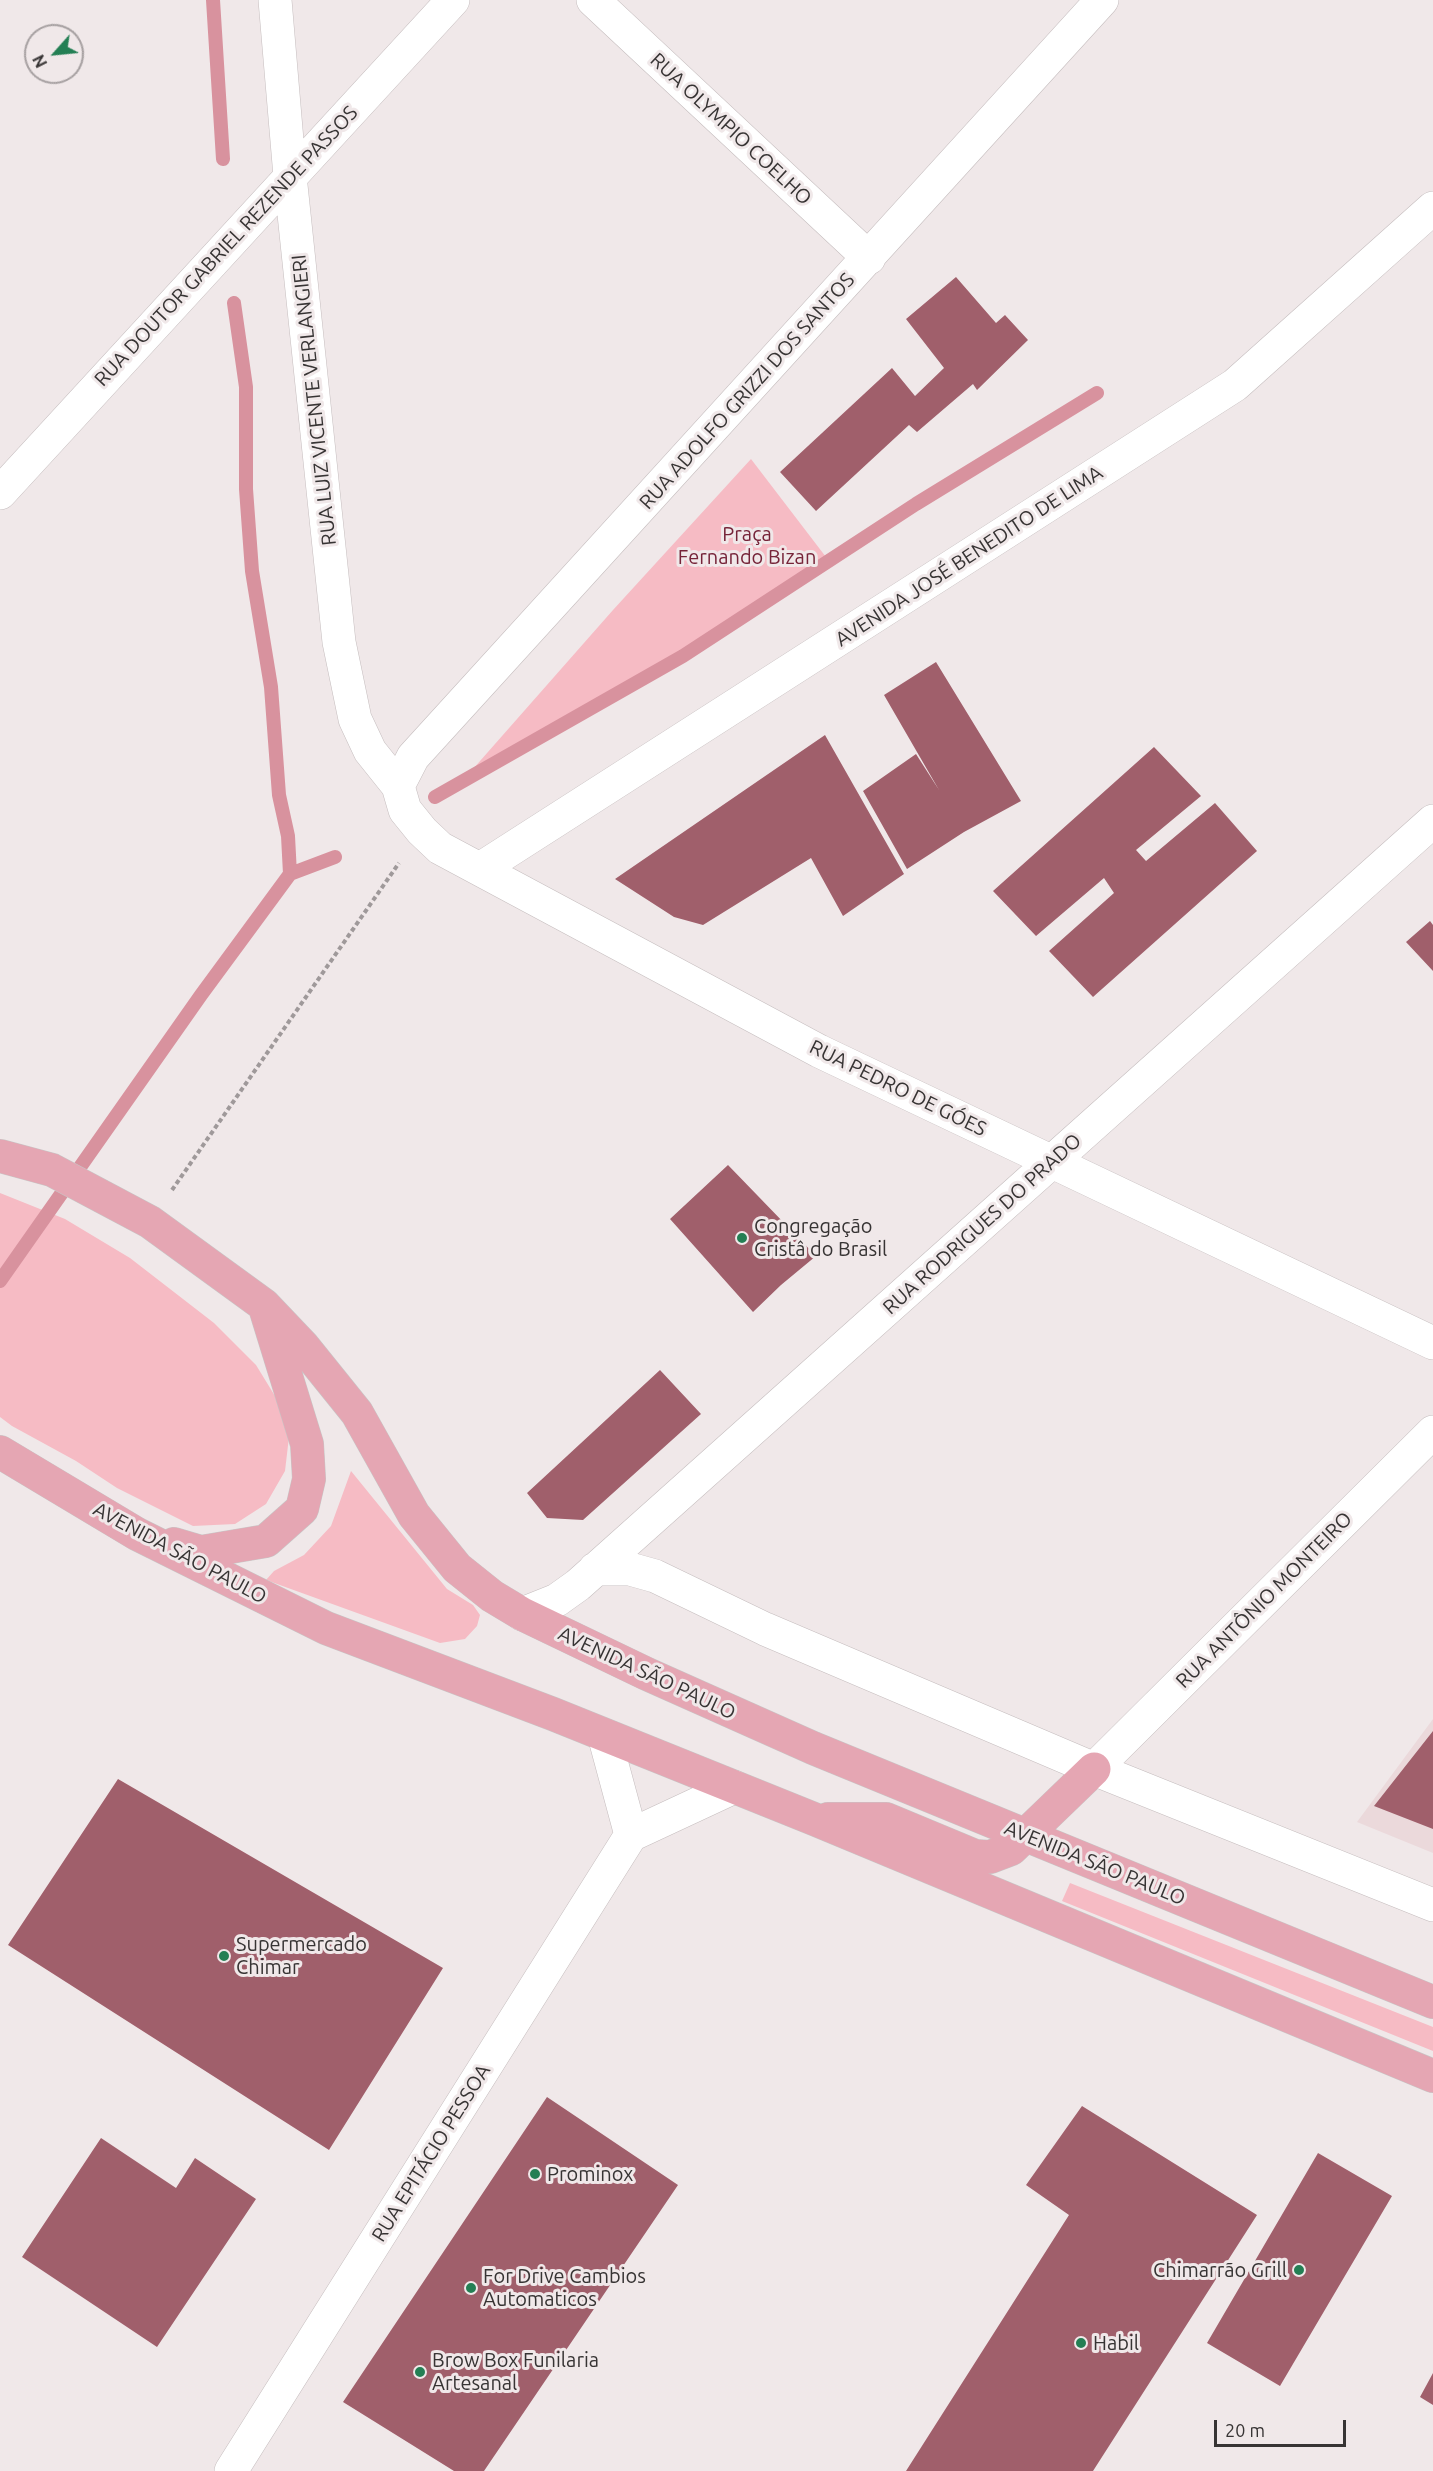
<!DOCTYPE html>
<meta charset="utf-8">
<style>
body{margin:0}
#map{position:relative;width:1433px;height:2471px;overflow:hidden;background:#f0e8e9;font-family:Ubuntu,sans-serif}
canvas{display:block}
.north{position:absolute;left:24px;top:24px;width:60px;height:60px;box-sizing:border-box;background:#f0e8e9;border:2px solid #a6a0a1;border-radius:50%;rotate:243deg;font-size:16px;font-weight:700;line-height:24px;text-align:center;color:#373434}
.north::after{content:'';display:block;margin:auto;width:21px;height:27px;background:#247f54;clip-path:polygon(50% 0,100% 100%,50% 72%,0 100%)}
.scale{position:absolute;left:1214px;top:2420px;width:132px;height:27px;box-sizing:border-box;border:3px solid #373434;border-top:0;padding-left:8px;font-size:18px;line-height:21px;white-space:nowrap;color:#373434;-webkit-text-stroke:4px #f0e8e9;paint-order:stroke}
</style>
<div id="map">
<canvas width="1433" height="2471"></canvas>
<div class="north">N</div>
<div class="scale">20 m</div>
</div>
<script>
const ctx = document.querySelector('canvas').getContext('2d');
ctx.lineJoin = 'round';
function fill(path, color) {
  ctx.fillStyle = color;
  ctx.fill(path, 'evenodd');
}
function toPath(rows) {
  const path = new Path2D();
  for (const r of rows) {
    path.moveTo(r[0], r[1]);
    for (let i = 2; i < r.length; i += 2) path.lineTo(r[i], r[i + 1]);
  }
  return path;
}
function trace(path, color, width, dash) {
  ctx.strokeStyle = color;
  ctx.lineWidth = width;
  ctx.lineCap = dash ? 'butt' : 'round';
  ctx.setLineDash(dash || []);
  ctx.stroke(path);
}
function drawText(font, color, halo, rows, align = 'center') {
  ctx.font = font + ' Ubuntu,sans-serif';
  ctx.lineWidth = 6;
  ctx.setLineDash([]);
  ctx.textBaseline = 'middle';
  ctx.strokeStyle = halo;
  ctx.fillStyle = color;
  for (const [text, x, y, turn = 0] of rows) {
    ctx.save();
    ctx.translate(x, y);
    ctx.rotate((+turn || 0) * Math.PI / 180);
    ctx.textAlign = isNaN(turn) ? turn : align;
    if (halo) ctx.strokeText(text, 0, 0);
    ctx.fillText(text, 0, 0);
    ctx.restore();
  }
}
fill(toPath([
 [1433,1719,1433,1853,1357,1822]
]), '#ebd9db');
fill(toPath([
 [751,459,829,561,458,786,613,610],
 [0,1193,65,1219,130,1258,214,1323,256,1365,275,1396,289,1437,285,1471,266,1504,235,1524,193,1526,117,1488,76,1461,12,1426,0,1417],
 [351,1471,447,1589,473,1605,480,1615,477,1626,465,1639,440,1643,266,1580,274,1571,304,1555,331,1526],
 [1070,1883,1433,2027,1433,2051,1062,1901]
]), '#f6bbc4');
trace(toPath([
 [213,0,223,159],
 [435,797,683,656,916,504,1097,393],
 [290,874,335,857],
 [0,1281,201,995,290,874,288,836,279,795,271,687,252,571,246,489,246,387,234,303]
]), '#d8929e', 14);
fill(toPath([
 [956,277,996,323,1005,315,1028,340,977,390,973,384,917,432,909,425,816,511,780,472,892,368,915,396,944,368,906,319],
 [936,662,1021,801,964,832,907,869,863,791,916,754,939,790,884,695],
 [825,735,904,874,843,916,811,858,703,925,674,917,615,879],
 [1154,747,1201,796,1136,850,1146,861,1215,803,1257,851,1093,997,1049,951,1114,893,1104,878,1036,936,993,891],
 [1430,921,1433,925,1433,971,1406,942],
 [728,1165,816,1256,781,1285,753,1312,670,1219],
 [660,1370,701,1414,583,1520,547,1518,527,1493],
 [1433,1731,1433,1829,1374,1806],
 [118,1779,443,1968,329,2150,8,1945],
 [547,2097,678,2185,484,2471,454,2471,343,2402],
 [1082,2106,1257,2215,1093,2471,906,2471,1069,2215,1026,2185],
 [101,2138,176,2188,195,2158,256,2199,157,2347,22,2257],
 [1318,2153,1392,2196,1280,2386,1207,2343],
 [1433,2373,1433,2405,1420,2397]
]), '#a05f6b');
const minor = toPath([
 [275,0,290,176,339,642,355,719,370,751,398,786,405,810,422,831,440,848,819,1051,1433,1343],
 [593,0,869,258],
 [0,493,453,0],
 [398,786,413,757,1102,0],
 [480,869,1235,385,1433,208],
 [595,1569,630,1569,655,1576,765,1629,1094,1769,1433,1905],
 [522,1614,557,1600,578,1585,1433,821],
 [604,1735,631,1835,734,1787],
 [1094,1769,1433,1432],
 [231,2471,631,1835]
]);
const primary = toPath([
 [0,1156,52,1170,150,1222,264,1305,303,1346,357,1413,414,1515,457,1568,492,1596,522,1614,647,1674,813,1748,1433,2002],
 [0,1452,137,1534,326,1628,553,1714,814,1819,1433,2076],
 [174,1544,201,1552,266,1541,302,1509,309,1479,307,1444,266,1311],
 [828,1819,886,1819,975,1856,990,1857,1011,1849,1094,1769]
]);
trace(minor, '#c5bdbe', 34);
trace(primary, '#c7c6c6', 34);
trace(toPath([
 [172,1190,399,863]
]), '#9f999a', 4, [4.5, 3]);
trace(minor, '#fff', 33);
trace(primary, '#e5a6b3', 33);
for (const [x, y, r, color] of [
 [742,1238,6,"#247f54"],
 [224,1956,6,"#247f54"],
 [535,2174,6,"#247f54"],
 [1299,2270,6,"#247f54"],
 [471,2288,6,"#247f54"],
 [1081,2343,6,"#247f54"],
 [420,2372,6,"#247f54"]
]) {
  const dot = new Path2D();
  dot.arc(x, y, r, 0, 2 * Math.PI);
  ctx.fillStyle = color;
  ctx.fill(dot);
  trace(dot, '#f0e8e9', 2);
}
drawText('20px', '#373434', '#f0e8e9', [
 ["RUA OLYMPIO COELHO",731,129,43],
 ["RUA DOUTOR GABRIEL REZENDE PASSOS",226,246,-47],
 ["RUA ADOLFO GRIZZI DOS SANTOS",747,391,-48],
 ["RUA LUIZ VICENTE VERLANGIERI",314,400,-96],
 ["AVENIDA JOSÉ BENEDITO DE LIMA",969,556,-33],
 ["RUA PEDRO DE GÓES",898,1088,26],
 ["RUA RODRIGUES DO PRADO",982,1224,-42],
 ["AVENIDA SÃO PAULO",180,1553,28],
 ["RUA ANTÔNIO MONTEIRO",1264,1600,-45],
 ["AVENIDA SÃO PAULO",647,1673,25],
 ["AVENIDA SÃO PAULO",1095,1863,22],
 ["RUA EPITÁCIO PESSOA",431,2153,-58]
]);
drawText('20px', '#762439', '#f0e8e9', [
 ["Praça",747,534],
 ["Fernando Bizan",747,557]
]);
drawText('20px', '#373434', '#f0e8e9', [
 ["Congregação",754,1226],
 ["Cristâ do Brasil",754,1249],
 ["Supermercado",236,1944],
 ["Chimar",236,1967],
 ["Prominox",547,2174],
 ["Chimarrão Grill",1287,2270,"right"],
 ["For Drive Cambios",483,2276],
 ["Automaticos",483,2299],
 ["Habil",1093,2343],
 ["Brow Box Funilaria",432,2360],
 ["Artesanal",432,2383]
], 'left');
</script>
